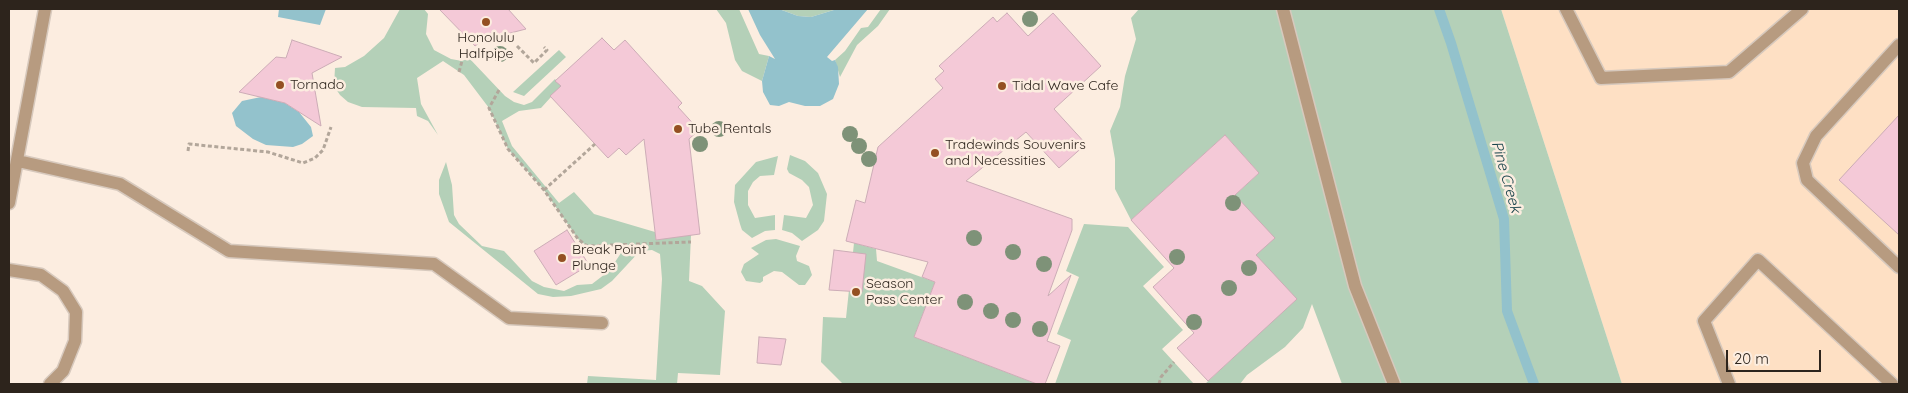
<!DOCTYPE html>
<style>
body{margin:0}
#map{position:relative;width:1908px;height:393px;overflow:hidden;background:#fcede0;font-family:Quicksand,sans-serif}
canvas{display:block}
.frame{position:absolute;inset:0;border:10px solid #2d241c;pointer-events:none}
.scale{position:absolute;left:1726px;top:350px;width:95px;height:22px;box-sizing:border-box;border:2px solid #2d241c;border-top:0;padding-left:6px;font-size:15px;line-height:18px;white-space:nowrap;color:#2d241c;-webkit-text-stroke:4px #fcede0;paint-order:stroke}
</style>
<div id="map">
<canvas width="1908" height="393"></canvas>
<div class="frame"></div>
<div class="scale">20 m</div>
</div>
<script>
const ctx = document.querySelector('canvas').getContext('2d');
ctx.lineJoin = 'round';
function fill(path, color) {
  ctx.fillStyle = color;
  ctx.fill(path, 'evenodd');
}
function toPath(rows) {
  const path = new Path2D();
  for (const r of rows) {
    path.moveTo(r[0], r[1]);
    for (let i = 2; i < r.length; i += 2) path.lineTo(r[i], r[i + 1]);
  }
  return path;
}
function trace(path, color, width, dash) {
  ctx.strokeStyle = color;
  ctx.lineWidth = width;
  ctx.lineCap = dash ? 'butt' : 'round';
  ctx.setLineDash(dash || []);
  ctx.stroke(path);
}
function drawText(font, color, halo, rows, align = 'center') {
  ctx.font = font + ' Quicksand,sans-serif';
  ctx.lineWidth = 5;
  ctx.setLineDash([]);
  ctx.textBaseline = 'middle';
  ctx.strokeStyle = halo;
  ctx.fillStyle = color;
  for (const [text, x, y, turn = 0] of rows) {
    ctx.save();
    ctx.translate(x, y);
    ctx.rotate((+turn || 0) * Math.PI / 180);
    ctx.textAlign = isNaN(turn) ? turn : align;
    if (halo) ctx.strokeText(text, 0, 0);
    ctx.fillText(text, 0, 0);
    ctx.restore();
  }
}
fill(toPath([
 [1501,9,1899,9,1899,384,1622,384]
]), '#fee0c4');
fill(toPath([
 [400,9,424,9,428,14,426,34,434,50,451,59,462,61,469,58,505,96,514,102,524,105,532,102,555,79,561,86,541,108,519,111,502,121,512,146,559,203,574,192,594,214,655,232,656,239,691,235,689,281,702,286,725,311,720,375,678,373,677,384,587,384,588,376,656,380,662,279,660,254,652,250,640,251,612,281,601,289,571,296,553,297,538,294,449,222,439,194,439,180,446,162,452,185,454,215,459,224,482,246,504,251,532,281,544,287,564,291,577,285,592,284,609,271,627,244,587,246,578,239,544,190,508,149,489,108,464,75,443,61,417,78,421,104,438,135,428,121,417,116,416,108,362,107,348,102,340,95,334,86,335,68,345,67,364,56,384,38],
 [716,9,739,9,759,54,769,56,762,81,742,71,735,60,726,23],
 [779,9,837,9,811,17,798,16],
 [881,9,890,9,878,26,857,45,840,77,835,60,845,51,861,28,868,27],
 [1139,9,1501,9,1622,384,1342,384,1312,304,1303,328,1285,347,1247,375,1240,384,1205,384,1296,299,1255,255,1244,205,1235,195,1259,173,1225,135,1131,220,1115,189,1115,159,1110,131,1120,107,1125,76,1136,39,1131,18],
 [559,50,566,57,524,96,513,92],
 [790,155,805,161,818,173,827,194,824,221,818,230,802,241,792,233,782,230,784,215,806,218,813,205,809,187,802,180,789,173,787,169],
 [778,156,774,175,760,176,753,182,748,191,748,205,755,218,775,215,775,230,765,231,752,238,742,230,740,224,734,202,735,185,756,162],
 [1084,224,1128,227,1164,267,1143,286,1183,330,1162,349,1194,384,1055,384,1071,340,1057,334,1079,277,1066,271],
 [776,239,800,246,796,256,797,261,809,266,812,275,805,285,799,285,782,272,774,271,763,277,763,281,760,283,746,281,741,272,744,264,759,254,751,248,766,240],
 [854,243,876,249,877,261,935,282,914,337,1037,384,843,384,821,362,823,317,846,318]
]), '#b4d0b8');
fill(toPath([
 [279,9,326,9,320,25,278,17],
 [748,9,779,9,798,16,811,17,837,9,868,9,827,57,832,61,835,60,838,67,839,84,833,99,820,106,805,106,789,102,779,106,770,105,763,92,762,81,769,56,775,59,760,35],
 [261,97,285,103,299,112,311,127,313,136,302,144,293,147,266,145,253,139,236,126,232,113,242,101]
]), '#93c2cc');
trace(toPath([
 [1439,9,1451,43,1504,219,1507,311,1534,384]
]), '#93c2cc', 10);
const building = toPath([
 [439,9,508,9,526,29,483,40,475,46,439,9],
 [1007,13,1028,36,1053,13,1101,66,1054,109,1086,144,1059,168,1026,132,966,181,1072,219,1072,230,1048,296,1071,275,1047,341,1060,346,1045,384,1037,384,914,337,935,282,922,277,928,262,846,241,856,200,865,203,878,147,943,88,935,79,944,71,939,66,993,17,997,22,1007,13],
 [602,38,614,50,625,40,682,103,678,107,699,130,689,139,700,234,656,240,644,139,626,155,619,148,608,158,550,96,561,86,555,81,602,38],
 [292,40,342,57,312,73,321,126,285,103,239,92,276,57,286,58,292,40],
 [1899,115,1899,235,1839,180,1899,115],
 [1225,135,1259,173,1235,195,1275,238,1256,255,1297,299,1208,381,1177,348,1194,333,1153,287,1174,268,1131,220,1225,135],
 [567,230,589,265,556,285,534,251,567,230],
 [834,250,866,254,862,292,829,290,834,250],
 [759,337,786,339,781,365,757,363,759,337]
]);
fill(building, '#f4c9d7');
trace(building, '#ccacb6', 1);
const lane = toPath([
 [1283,9,1355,286,1394,384],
 [1566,9,1601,78,1729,72,1802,9],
 [1899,45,1816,136,1803,163,1807,180,1899,267],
 [18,161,120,184,229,251,434,264,509,318,602,323],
 [9,203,45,9],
 [9,270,41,275,63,291,76,312,75,341,63,371,50,384],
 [1729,384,1704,321,1758,260,1892,384]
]);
trace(lane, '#d7c9bd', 15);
trace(toPath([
 [517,46,534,63,547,50,544,47],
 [459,72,462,61],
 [499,90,489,108,508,149,544,190,578,239,587,246,691,242],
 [188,151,189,144,268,152,303,163,315,158,323,150,331,127],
 [544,190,595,144],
 [1159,384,1161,377,1174,362]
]), '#b2a69a', 3, [4, 2.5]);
trace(lane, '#b79b80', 12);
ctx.fillStyle = '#7e9278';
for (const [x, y] of [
 [1030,19],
 [500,54],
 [719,129],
 [850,134],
 [700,144],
 [859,146],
 [869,159],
 [1233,203],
 [974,238],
 [1013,252],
 [1177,257],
 [1044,264],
 [1249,268],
 [1229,288],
 [965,302],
 [991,311],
 [1013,320],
 [1194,322],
 [1040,329]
]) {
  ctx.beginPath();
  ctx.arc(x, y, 8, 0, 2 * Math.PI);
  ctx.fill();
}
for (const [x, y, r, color] of [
 [486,22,5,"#945022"],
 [280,85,5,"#945022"],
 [1002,86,5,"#945022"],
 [678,129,5,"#945022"],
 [935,153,5,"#945022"],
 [562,258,5,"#945022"],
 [856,292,5,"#945022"]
]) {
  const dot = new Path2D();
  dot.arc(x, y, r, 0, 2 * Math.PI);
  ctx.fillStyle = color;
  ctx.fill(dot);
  trace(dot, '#fcede0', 2);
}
drawText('14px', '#2d241c', '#fcede0', [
 ["Honolulu",486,38,"center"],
 ["Halfpipe",486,54,"center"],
 ["Tornado",290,85],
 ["Tidal Wave Cafe",1012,86],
 ["Tube Rentals",688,129],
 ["Tradewinds Souvenirs",945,145],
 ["and Necessities",945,161],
 ["Break Point",572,250],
 ["Plunge",572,266],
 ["Season",866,284],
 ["Pass Center",866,300]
], 'left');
drawText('italic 15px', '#19444c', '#fcede0', [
 ["Pine Creek",1506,177,74]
]);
</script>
